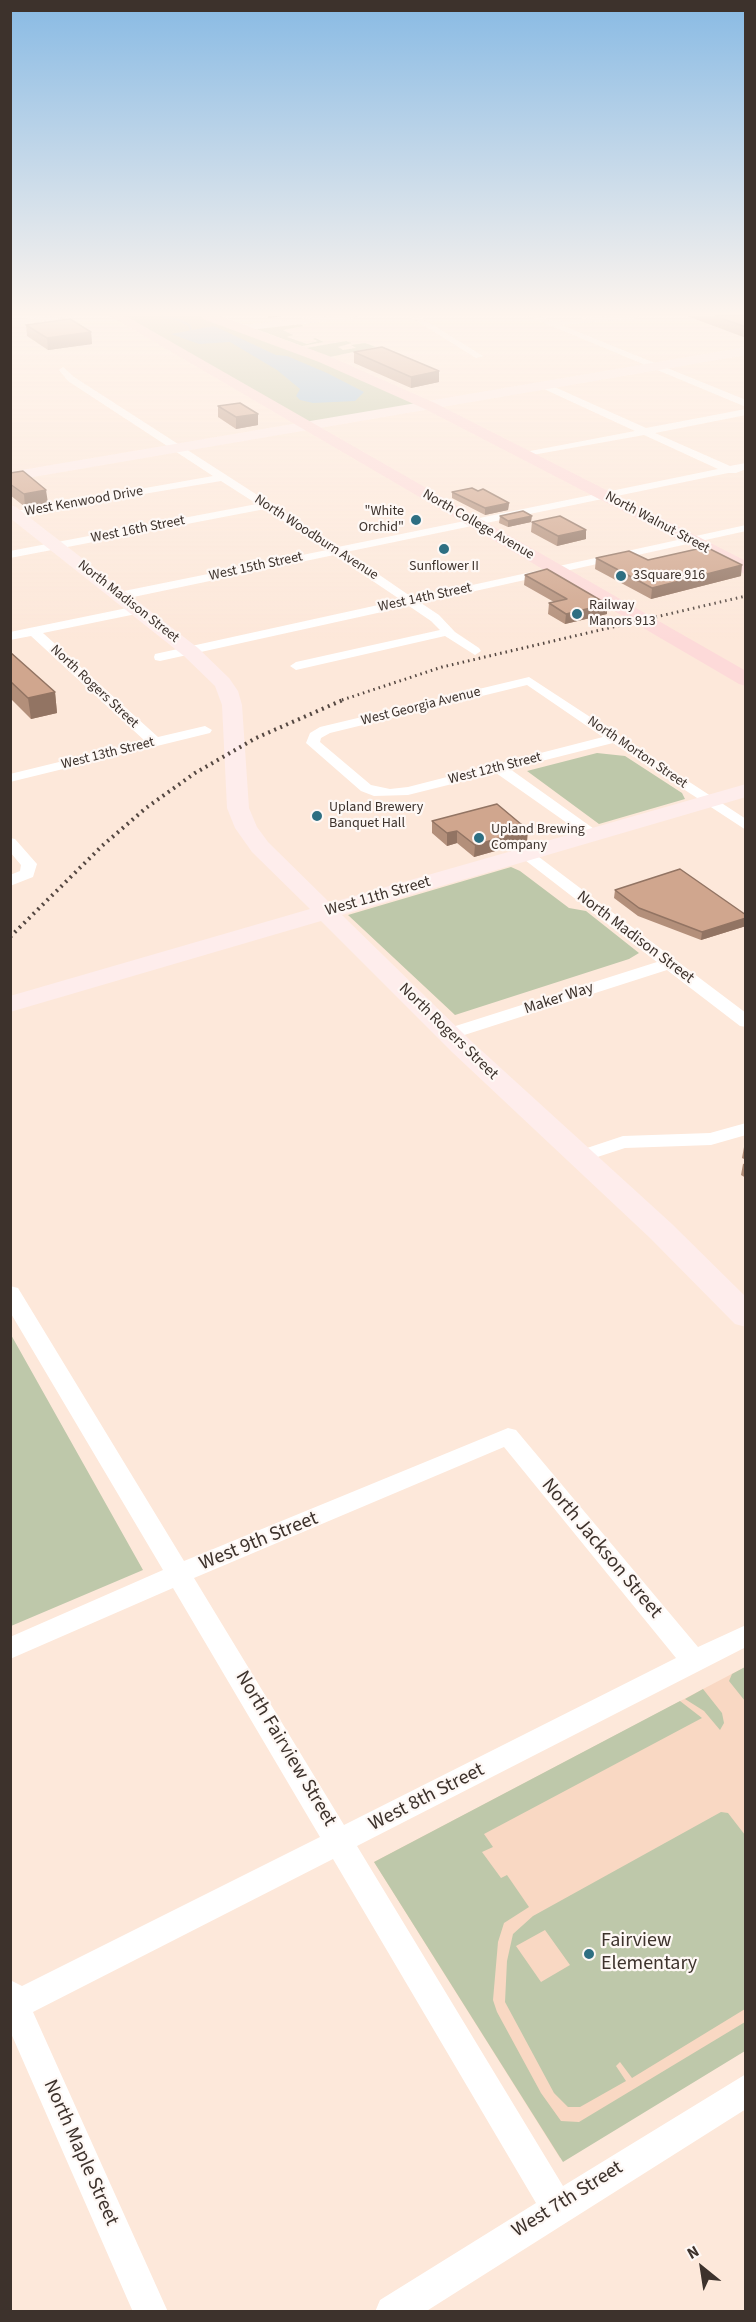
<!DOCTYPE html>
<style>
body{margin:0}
#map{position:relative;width:756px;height:2322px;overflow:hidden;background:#fde8da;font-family:"Source Sans 3",sans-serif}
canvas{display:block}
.frame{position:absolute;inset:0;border:12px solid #3d322c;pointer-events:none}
.north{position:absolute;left:672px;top:2238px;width:60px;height:60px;-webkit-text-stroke:4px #fef8f5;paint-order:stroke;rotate:330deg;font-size:16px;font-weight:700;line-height:24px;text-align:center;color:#3d322c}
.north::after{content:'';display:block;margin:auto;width:21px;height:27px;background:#3d322c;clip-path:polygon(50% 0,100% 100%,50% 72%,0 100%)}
</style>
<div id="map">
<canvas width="756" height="2322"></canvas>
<div class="frame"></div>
<div class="north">N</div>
</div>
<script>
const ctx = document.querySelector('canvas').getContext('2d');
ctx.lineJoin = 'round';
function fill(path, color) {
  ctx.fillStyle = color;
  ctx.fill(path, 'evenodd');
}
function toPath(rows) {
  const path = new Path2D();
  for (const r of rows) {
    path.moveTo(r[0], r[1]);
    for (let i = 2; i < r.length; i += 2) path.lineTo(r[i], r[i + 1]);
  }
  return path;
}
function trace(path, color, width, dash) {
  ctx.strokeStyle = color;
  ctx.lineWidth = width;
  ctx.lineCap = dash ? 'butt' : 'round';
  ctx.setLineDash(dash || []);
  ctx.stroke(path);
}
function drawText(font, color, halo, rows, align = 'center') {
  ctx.font = font + ' "Source Sans 3",sans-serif';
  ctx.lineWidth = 4.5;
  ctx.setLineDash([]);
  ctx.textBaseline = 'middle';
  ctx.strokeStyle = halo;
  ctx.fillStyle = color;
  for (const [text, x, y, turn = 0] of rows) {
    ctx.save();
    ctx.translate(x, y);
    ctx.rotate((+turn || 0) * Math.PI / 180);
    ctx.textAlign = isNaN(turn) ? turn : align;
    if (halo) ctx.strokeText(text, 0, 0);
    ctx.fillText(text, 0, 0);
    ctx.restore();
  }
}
fill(toPath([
 [745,1667,745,2047,560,2158,374,1862]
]), '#f9d8c3');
fill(toPath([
 [124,316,202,316,289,348,419,404,308,422],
 [298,324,304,326,283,330,293,335,287,337,307,344,318,341,313,339,315,338,324,342,302,346,256,329],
 [346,341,352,343,338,347,343,350,356,348,351,345,365,343,376,347,330,357,306,348],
 [597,753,625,756,682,793,685,799,599,824,527,771],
 [511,867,520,871,569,908,586,911,639,953,629,959,455,1015,348,915],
 [10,1333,143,1570,11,1626,10,1626],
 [745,1667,745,1701,729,1681,732,1674],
 [703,1689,722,1713,724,1723,720,1730,704,1711,685,1699],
 [680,1701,702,1718,484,1834,493,1847,482,1852,501,1878,507,1875,529,1907,504,1923,498,1942,493,2000,497,2012,541,2093,561,2121,579,2122,745,2022,745,2051,563,2162,374,1862],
 [721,1812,728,1813,745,1835,745,2009,632,2078,620,2062,616,2066,626,2081,580,2107,568,2107,554,2093,505,2002,507,1961,513,1934,533,1916],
 [545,1930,570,1965,541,1982,516,1946]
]), '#bec8aa');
fill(toPath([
 [214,326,276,355,287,356,327,373,364,392,355,401,313,403,300,400,296,396,300,389,277,370,230,342,199,344,171,334]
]), '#99c2de');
trace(toPath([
 [161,316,179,320,189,325,191,330]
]), '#99c2de', 2);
fill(toPath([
 [52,316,73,316,10,326,10,321,52,316],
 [332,316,357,316,353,318,241,331,237,328,241,325,332,316],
 [409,316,418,316,483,356,476,358,409,316],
 [528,316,539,316,553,322,609,316,639,316,635,318,561,325,746,400,746,407,528,316],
 [63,367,74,377,338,547,718,469,644,435,521,457,521,453,525,452,635,431,544,389,544,385,550,385,646,428,746,409,746,415,655,433,730,466,746,463,746,469,736,473,728,473,346,552,413,598,746,525,746,531,421,603,439,615,455,632,479,648,481,651,475,655,445,636,296,670,290,666,296,662,440,630,431,621,409,606,160,661,155,660,154,657,155,654,401,600,334,555,119,600,113,596,119,592,327,550,265,509,10,558,10,551,257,504,221,481,12,516,12,512,16,511,213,476,68,381,59,370,63,367],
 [137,606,143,610,141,613,43,633,158,737,205,726,212,730,210,733,10,782,10,774,145,741,31,636,10,640,10,632,137,606],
 [529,677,746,819,746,830,613,743,510,769,597,831,600,834,592,839,587,837,496,773,408,795,374,796,361,791,306,743,310,733,320,727,529,677],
 [527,685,603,737,408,787,390,789,371,785,320,742,321,738,330,733,527,685],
 [10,838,15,839,37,864,33,877,10,886,10,875,20,871,21,865,10,852,10,838],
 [526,849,531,851,746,1013,746,1027,740,1026,667,970,455,1038,443,1038,440,1034,443,1030,657,962,521,857,518,854,521,851,526,849],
 [746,1123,746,1135,711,1145,625,1148,579,1163,572,1161,569,1157,572,1153,623,1136,710,1133,746,1123],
 [10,1286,18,1288,184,1561,508,1428,516,1430,698,1647,746,1625,746,1647,357,1846,563,2186,746,2074,746,2109,425,2312,375,2312,380,2300,536,2203,333,1859,33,2012,168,2312,133,2312,10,2031,10,1980,22,1986,320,1837,173,1588,10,1659,10,1637,163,1570,10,1312,10,1286],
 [504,1447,676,1658,344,1825,194,1578,504,1447]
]), '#fff');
fill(toPath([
 [746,347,746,355,10,481,10,472,746,347],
 [10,505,16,507,198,648,229,678,238,691,242,705,249,808,257,827,268,842,330,903,746,784,746,797,342,915,470,1040,672,1224,746,1297,746,1327,735,1324,650,1238,452,1052,321,921,10,1012,10,996,310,909,252,852,235,828,227,808,222,705,215,686,184,656,10,518,10,505]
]), '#feedec');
fill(toPath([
 [110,316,126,316,746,671,746,686,739,684,110,316],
 [201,316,220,316,329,356,435,403,746,561,746,575,425,409,319,362,203,319,201,316]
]), '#fddad9');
trace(toPath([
 [342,700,442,667,746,596]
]), '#544741', 3, [1.5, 4]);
trace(toPath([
 [10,937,102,846,146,808,195,773,256,738,345,699]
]), '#544741', 4, [2, 4.5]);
fill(toPath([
 [687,316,746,316,746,338],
 [26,325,91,332,92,344,48,350,27,336],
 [354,352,439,371,439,382,411,388,354,363],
 [218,406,258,425,236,429,218,417],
 [10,473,48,503,25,507,10,495],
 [478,491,509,503,508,510,485,515,452,498,452,492],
 [500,516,531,522,508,527,499,523],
 [532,522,586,539,557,546,531,532],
 [596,558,648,560,741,576,651,599,595,569],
 [525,575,607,604,607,614,565,624,548,614,549,603,554,602,524,585],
 [10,652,55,692,57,713,31,719,10,698],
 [432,821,527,842,474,857,457,843,447,846,432,833],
 [615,890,746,915,746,926,701,940,638,916,614,898],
 [746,1146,746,1160,742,1158,744,1147],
 [746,1163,746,1178,741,1175,743,1164]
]), '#b38f7a');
fill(toPath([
 [268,316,282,316,268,318],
 [91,332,92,344,48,350,47,338],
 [439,371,439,382,411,388,411,377],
 [258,414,258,425,236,429,236,417],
 [46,490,48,503,25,507,24,494],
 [509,503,508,510,485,515,485,508],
 [532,516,531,522,508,527,508,521],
 [586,530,586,539,557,546,558,536],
 [742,565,741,576,651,599,652,588],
 [607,604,607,614,565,624,566,614],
 [55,692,57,713,31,719,28,698],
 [528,830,527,842,474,857,475,845],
 [457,831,457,843,447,846,447,833],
 [746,918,746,926,701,940,702,932]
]), '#927463');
const building = toPath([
 [715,316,746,316,746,327,715,316],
 [70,319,91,332,47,338,26,325,70,319],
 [382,347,439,371,411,377,354,352,382,347],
 [240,403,258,414,236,417,218,406,240,403],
 [23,471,46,490,24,494,10,484,10,473,23,471],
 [472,488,478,491,483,489,509,503,485,508,452,492,472,488],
 [523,511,532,516,508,521,500,516,523,511],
 [560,516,586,530,558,536,532,522,560,516],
 [706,547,742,565,652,588,596,558,629,551,648,560,706,547],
 [547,569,607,604,566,614,549,603,567,599,525,575,547,569],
 [10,652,55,692,28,698,10,681,10,652],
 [497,804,528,830,475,845,457,831,447,833,432,821,497,804],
 [680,869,746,915,746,918,702,932,639,908,615,890,680,869]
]);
fill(building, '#d0a68e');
trace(building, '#927463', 1.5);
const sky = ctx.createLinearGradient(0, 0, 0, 641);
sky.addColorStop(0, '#88bae4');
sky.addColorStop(0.49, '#fef5ee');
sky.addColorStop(1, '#fef5ee00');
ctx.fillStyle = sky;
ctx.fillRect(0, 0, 756, 641);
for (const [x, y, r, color] of [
 [416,520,6,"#2e6f82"],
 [444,549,6,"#2e6f82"],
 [621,576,6,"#2e6f82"],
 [577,614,6,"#2e6f82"],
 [317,816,6,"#2e6f82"],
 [479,838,6,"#2e6f82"],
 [589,1954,6,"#2e6f82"]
]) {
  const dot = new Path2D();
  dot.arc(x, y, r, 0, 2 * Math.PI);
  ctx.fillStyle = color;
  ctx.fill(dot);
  trace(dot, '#fef8f5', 2);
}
drawText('14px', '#3d322c', '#fef8f5', [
 ["West Kenwood Drive",84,502,-10],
 ["North Walnut Street",657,523,28],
 ["North College Avenue",478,525,30],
 ["West 16th Street",138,530,-11],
 ["North Woodburn Avenue",316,538,33],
 ["West 15th Street",256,567,-12],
 ["West 14th Street",425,598,-12],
 ["North Madison Street",128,602,38],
 ["North Rogers Street",94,687,43],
 ["West Georgia Avenue",421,707,-14],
 ["North Morton Street",637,753,34],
 ["West 13th Street",108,754,-14],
 ["West 12th Street",495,769,-14]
]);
drawText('14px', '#3d322c', '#fef8f5', [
 ["\"White",404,512,"right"],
 ["Orchid\"",404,528,"right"],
 ["Sunflower II",444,567,"center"],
 ["3Square 916",633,576],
 ["Railway",589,606],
 ["Manors 913",589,622],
 ["Upland Brewery",329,808],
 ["Banquet Hall",329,824],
 ["Upland Brewing",491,830],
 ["Company",491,846]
], 'left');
drawText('16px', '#3d322c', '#fef8f5', [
 ["West 11th Street",378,897,-16],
 ["North Madison Street",635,938,37],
 ["Maker Way",559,999,-18],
 ["North Rogers Street",448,1032,44]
]);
drawText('20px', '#3d322c', '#fef8f5', [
 ["West 9th Street",259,1542,-22],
 ["North Jackson Street",601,1549,50],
 ["North Fairview Street",285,1749,59],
 ["West 8th Street",427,1798,-27],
 ["North Maple Street",80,2153,66],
 ["West 7th Street",568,2200,-32]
]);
drawText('20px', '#3d322c', '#fef8f5', [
 ["Fairview",601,1942],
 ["Elementary",601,1965]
], 'left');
</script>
